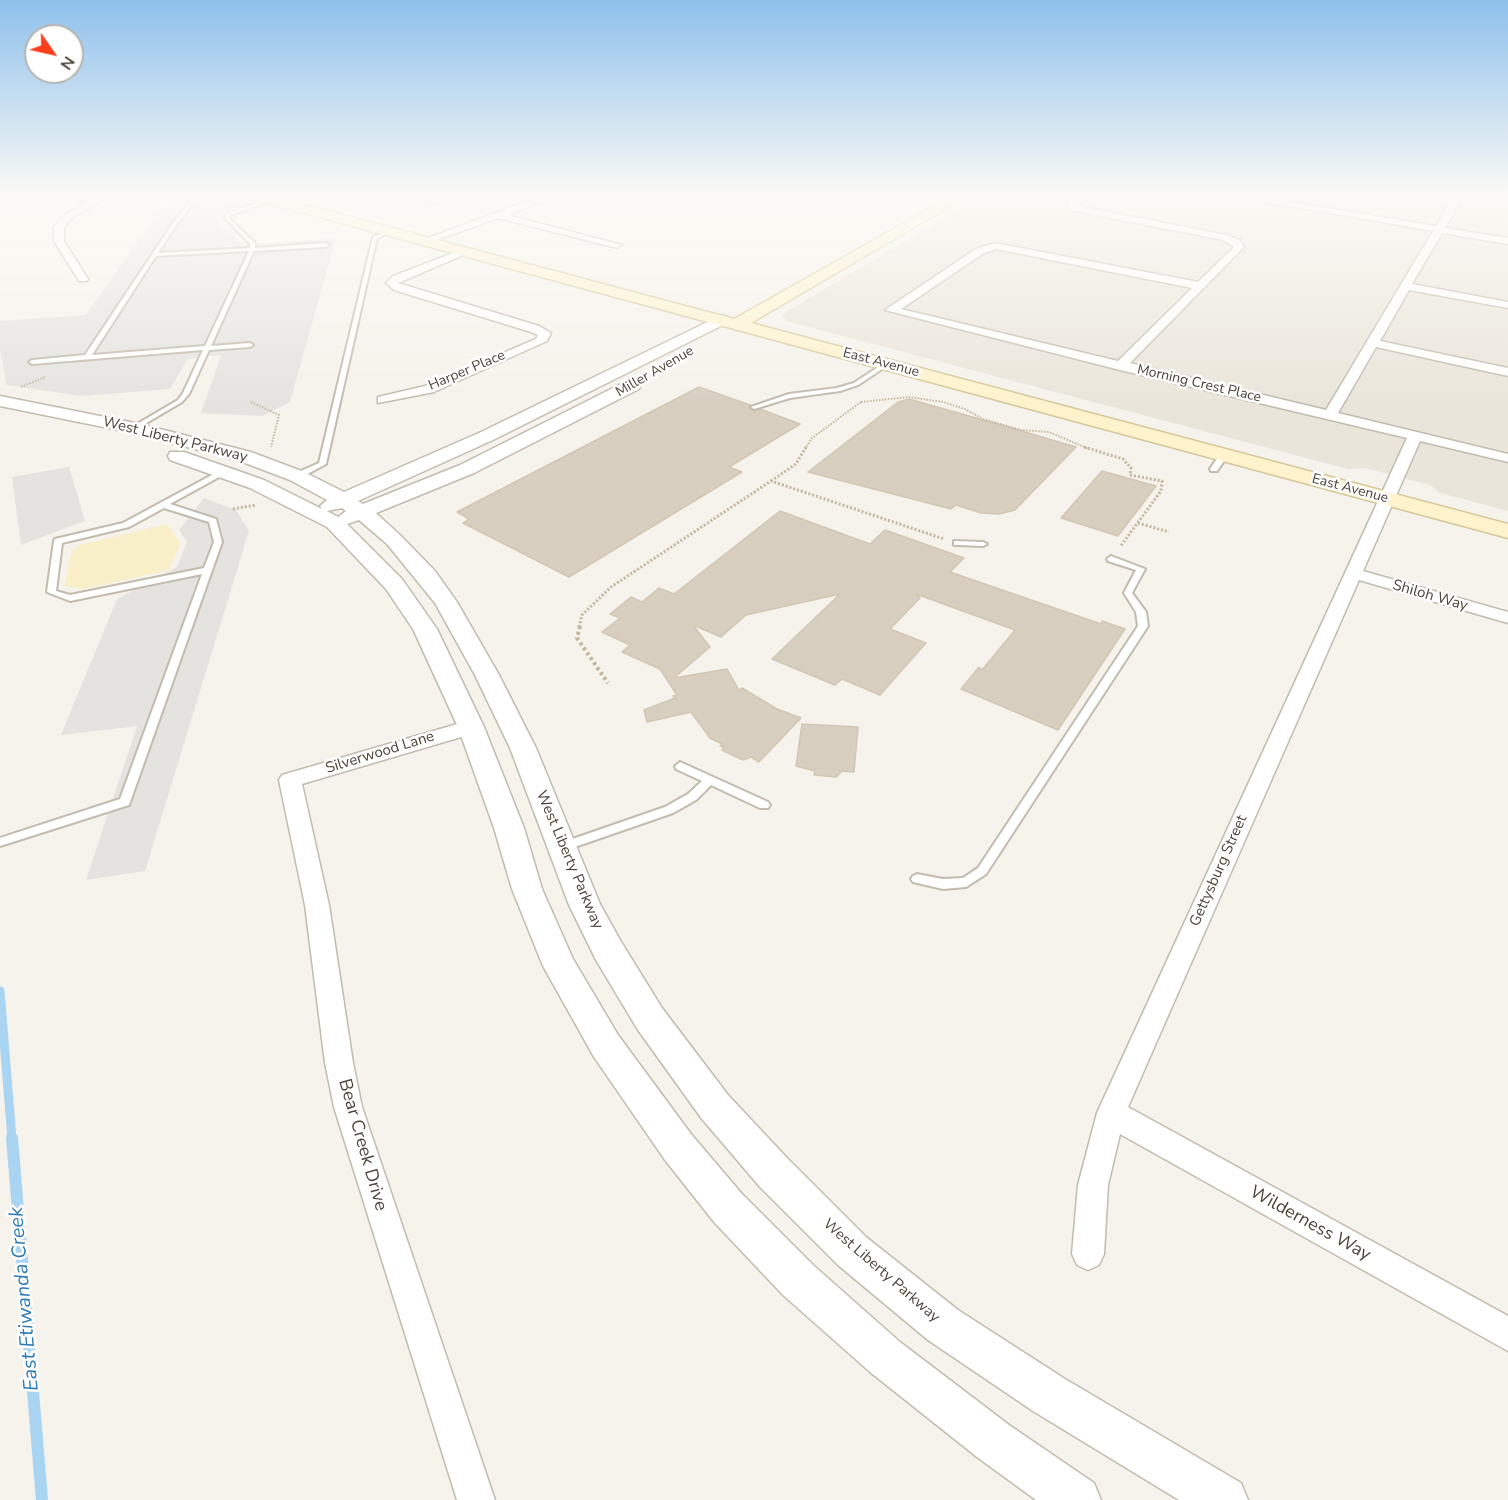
<!DOCTYPE html>
<style>
body{margin:0}
#map{position:relative;width:1508px;height:1500px;overflow:hidden;background:#f6f3ec;font-family:"Nunito Sans",sans-serif}
canvas{display:block}
.north{position:absolute;left:24px;top:24px;width:60px;height:60px;box-sizing:border-box;background:#fff;border:2px solid #b7b4b0;border-radius:50%;rotate:124deg;font-size:16px;font-weight:700;line-height:24px;text-align:center;color:#4b4439}
.north::after{content:'';display:block;margin:auto;width:21px;height:27px;background:#fc3f1d;clip-path:polygon(50% 0,100% 100%,50% 72%,0 100%)}
</style>
<div id="map">
<canvas width="1508" height="1500"></canvas>
<div class="north">N</div>
</div>
<script>
const ctx = document.querySelector('canvas').getContext('2d');
ctx.lineJoin = 'round';
function fill(path, color) {
  ctx.fillStyle = color;
  ctx.fill(path, 'evenodd');
}
function toPath(rows) {
  const path = new Path2D();
  for (const r of rows) {
    path.moveTo(r[0], r[1]);
    for (let i = 2; i < r.length; i += 2) path.lineTo(r[i], r[i + 1]);
  }
  return path;
}
function trace(path, color, width, dash) {
  ctx.strokeStyle = color;
  ctx.lineWidth = width;
  ctx.lineCap = dash ? 'butt' : 'round';
  ctx.setLineDash(dash || []);
  ctx.stroke(path);
}
function drawText(font, color, halo, rows, align = 'center') {
  ctx.font = font + ' "Nunito Sans",sans-serif';
  ctx.lineWidth = 5;
  ctx.setLineDash([]);
  ctx.textBaseline = 'middle';
  ctx.strokeStyle = halo;
  ctx.fillStyle = color;
  for (const [text, x, y, turn = 0] of rows) {
    ctx.save();
    ctx.translate(x, y);
    ctx.rotate((+turn || 0) * Math.PI / 180);
    ctx.textAlign = isNaN(turn) ? turn : align;
    if (halo) ctx.strokeText(text, 0, 0);
    ctx.fillText(text, 0, 0);
    ctx.restore();
  }
}
fill(toPath([
 [983,195,1508,195,1508,511,1440,493,1430,485,1365,468,1348,469,786,321,781,315]
]), '#eae5da');
fill(toPath([
 [167,524,180,543,169,570,83,589,64,586,72,551,80,545]
]), '#f9efc9');
fill(toPath([
 [171,195,206,195,241,205,223,213,219,222,243,245,336,238,290,402,262,416,201,413,221,355,188,359,170,389,82,396,7,385,0,350,0,321,86,315],
 [69,467,85,521,21,545,12,477],
 [204,498,236,510,249,531,145,871,86,880,137,726,61,735,117,599,177,567,187,542,179,530]
]), '#e5e3e0');
trace(toPath([
 [0,991,12,1139]
]), '#a9d4f2', 9);
trace(toPath([
 [12,1138,42,1500]
]), '#a9d4f2', 12);
const building = toPath([
 [699,387,750,405,753,411,760,409,800,424,729,467,742,472,569,577,463,523,469,519,457,512,699,387],
 [909,399,1008,427,1076,447,1015,510,999,514,981,513,956,505,951,509,808,472,898,402,909,399],
 [1102,471,1156,486,1118,536,1061,518,1102,471],
 [780,511,870,544,885,530,964,558,950,572,1101,624,1102,621,1125,629,1058,730,961,689,979,667,982,670,1015,630,916,594,920,598,890,629,926,643,880,695,842,679,835,685,772,659,840,594,746,615,721,637,693,625,710,647,674,678,727,669,739,690,742,688,777,709,801,718,759,762,751,757,743,760,722,750,724,747,720,746,722,744,710,738,691,712,647,722,644,710,675,698,673,696,677,695,660,669,622,652,630,645,602,632,620,618,610,614,631,597,642,602,659,588,674,594,780,511],
 [802,724,858,727,854,772,842,771,836,777,814,775,815,771,796,766,802,724]
]);
fill(building, '#d8cfc1');
trace(building, '#d3c7b4', 1.5);
const service = toPath([
 [196,195,200,195,177,224,158,253,250,248,250,244,225,218,227,213,272,198,274,200,231,215,229,218,255,243,255,248,326,243,329,245,326,247,254,251,211,346,250,343,253,345,250,347,209,350,189,394,182,402,136,429,132,429,132,427,178,400,183,393,203,350,32,364,29,362,32,360,85,355,173,223,196,195],
 [249,251,205,346,92,355,156,256,249,251],
 [388,231,392,232,377,238,326,464,300,478,294,478,294,474,319,463,373,237,388,231],
 [886,362,888,363,888,365,858,385,840,391,790,398,754,409,751,407,789,394,837,388,854,383,886,362],
 [1221,453,1228,455,1217,471,1211,471,1210,469,1221,453],
 [223,469,230,471,170,504,216,519,222,542,129,805,0,846,0,838,120,799,202,574,70,601,47,592,54,541,55,539,123,523,223,469],
 [164,508,209,522,214,542,204,568,70,595,56,591,62,543,129,527,164,508],
 [954,541,983,542,987,544,983,546,957,545,954,545,954,541],
 [1111,556,1145,569,1132,593,1146,612,1148,626,986,874,966,887,943,889,913,882,911,879,913,876,917,874,943,879,963,878,978,868,1138,626,1136,612,1124,593,1136,570,1108,561,1107,559,1111,556],
 [680,762,768,802,770,805,768,808,760,808,711,785,696,800,673,813,566,850,558,850,556,847,558,844,665,807,688,794,702,781,676,769,675,766,680,762]
]);
const minor = toPath([
 [58,195,96,198,113,195,73,217,64,227,64,241,88,279,87,281,79,281,54,241,54,227,67,213,88,202,58,195],
 [442,195,456,195,430,205,425,202,442,195],
 [544,195,558,195,508,215,622,245,617,248,498,218,429,243,420,241,544,195],
 [1080,195,1091,195,1077,206,1226,235,1240,240,1244,247,1130,363,1326,410,1433,231,1226,195,1247,195,1436,226,1454,195,1464,195,1445,228,1508,238,1508,244,1442,233,1412,284,1508,302,1508,308,1409,290,1380,341,1508,368,1508,376,1376,347,1338,413,1508,454,1508,462,1420,441,1363,571,1508,612,1508,623,1359,580,1128,1107,1508,1316,1508,1351,1120,1134,1108,1185,1104,1254,1099,1265,1088,1270,1077,1265,1072,1254,1078,1185,1097,1113,1407,438,1120,370,885,310,976,249,995,243,1198,282,1234,247,1223,240,1069,210,1069,202,1080,195],
 [996,249,1192,288,1118,361,901,309,984,253,996,249],
 [461,250,470,252,398,283,539,326,551,333,547,341,434,392,378,403,378,397,425,386,536,339,538,335,531,332,394,290,386,283,393,276,461,250],
 [471,720,478,722,481,727,478,732,302,784,329,905,353,1063,362,1107,495,1500,457,1500,334,1107,325,1063,305,905,279,780,282,775,471,720]
]);
const tertiary = toPath([
 [722,315,727,317,730,320,727,323,493,440,358,501,363,504,460,465,627,381,639,381,641,385,639,389,474,473,376,513,401,536,435,571,457,602,499,675,536,748,600,904,620,940,662,1008,728,1095,788,1159,866,1237,958,1310,1065,1379,1241,1483,1248,1500,1179,1500,1033,1411,928,1340,838,1265,760,1187,702,1119,638,1030,596,960,569,905,510,748,475,675,435,603,387,544,359,520,347,524,402,579,437,629,484,727,524,828,542,889,573,959,618,1035,691,1134,742,1194,813,1265,900,1342,1009,1425,1094,1483,1101,1500,1036,1500,977,1457,870,1372,783,1295,714,1222,665,1160,594,1057,543,966,512,889,494,828,458,727,413,629,386,589,327,527,250,488,170,460,168,456,170,452,184,452,264,480,322,509,320,506,327,500,290,480,237,460,133,433,0,406,0,396,140,424,251,452,304,472,344,492,481,432,722,315],
 [342,508,346,511,338,517,327,511,342,508]
]);
const secondary = toPath([
 [248,195,269,195,734,319,954,195,969,195,751,323,1508,524,1508,538,249,198,248,195]
]);
trace(service, '#c2bbae', 4);
trace(minor, '#c2bbae', 3);
trace(tertiary, '#c2bbae', 3);
trace(secondary, '#d6c79b', 3);
trace(toPath([
 [400,205,404,205]
]), '#c4b79f', 1.5, [1.5, 1.5]);
trace(toPath([
 [21,387,45,377],
 [251,402,279,415,271,447],
 [861,402,909,397,943,402,965,409,983,419,1021,430,1049,432,1089,449],
 [805,449,812,438,861,402]
]), '#c4b79f', 2, [1.5, 1.5]);
trace(toPath([
 [1084,447,1123,459,1131,468,1130,475,1162,481,1161,491,1120,547],
 [771,481,796,464,806,447],
 [233,509,256,505],
 [1138,523,1169,532],
 [579,627,582,615,611,587,771,481,944,539]
]), '#c4b79f', 3, [2, 2]);
trace(toPath([
 [580,626,577,638,608,683]
]), '#c4b79f', 4, [3, 3]);
fill(service, '#fff');
fill(minor, '#fff');
fill(tertiary, '#fff');
fill(secondary, '#fff3cd');
const sky = ctx.createLinearGradient(0, 0, 0, 405);
sky.addColorStop(0, '#8fc1ec');
sky.addColorStop(0.48, '#fbfaf6');
sky.addColorStop(1, '#fbfaf600');
ctx.fillStyle = sky;
ctx.fillRect(0, 0, 1508, 405);
drawText('14px', '#4b4439', '#fff', [
 ["East Avenue",881,363,15],
 ["Harper Place",467,371,-23],
 ["Miller Avenue",655,372,-30],
 ["Morning Crest Place",1199,384,13],
 ["East Avenue",1350,489,15]
]);
drawText('15px', '#4b4439', '#fff', [
 ["West Liberty Parkway",175,440,14],
 ["Shiloh Way",1430,596,16],
 ["Silverwood Lane",380,753,-17],
 ["West Liberty Parkway",569,860,67],
 ["Gettysburg Street",1219,871,-66],
 ["West Liberty Parkway",881,1271,41]
]);
drawText('18px', '#4b4439', '#fff', [
 ["Bear Creek Drive",362,1145,74],
 ["Wilderness Way",1310,1224,29]
]);
drawText('italic 20px', '#2e7ab2', '#fff', [
 ["East Etiwanda Creek",25,1299,-95]
]);
</script>
